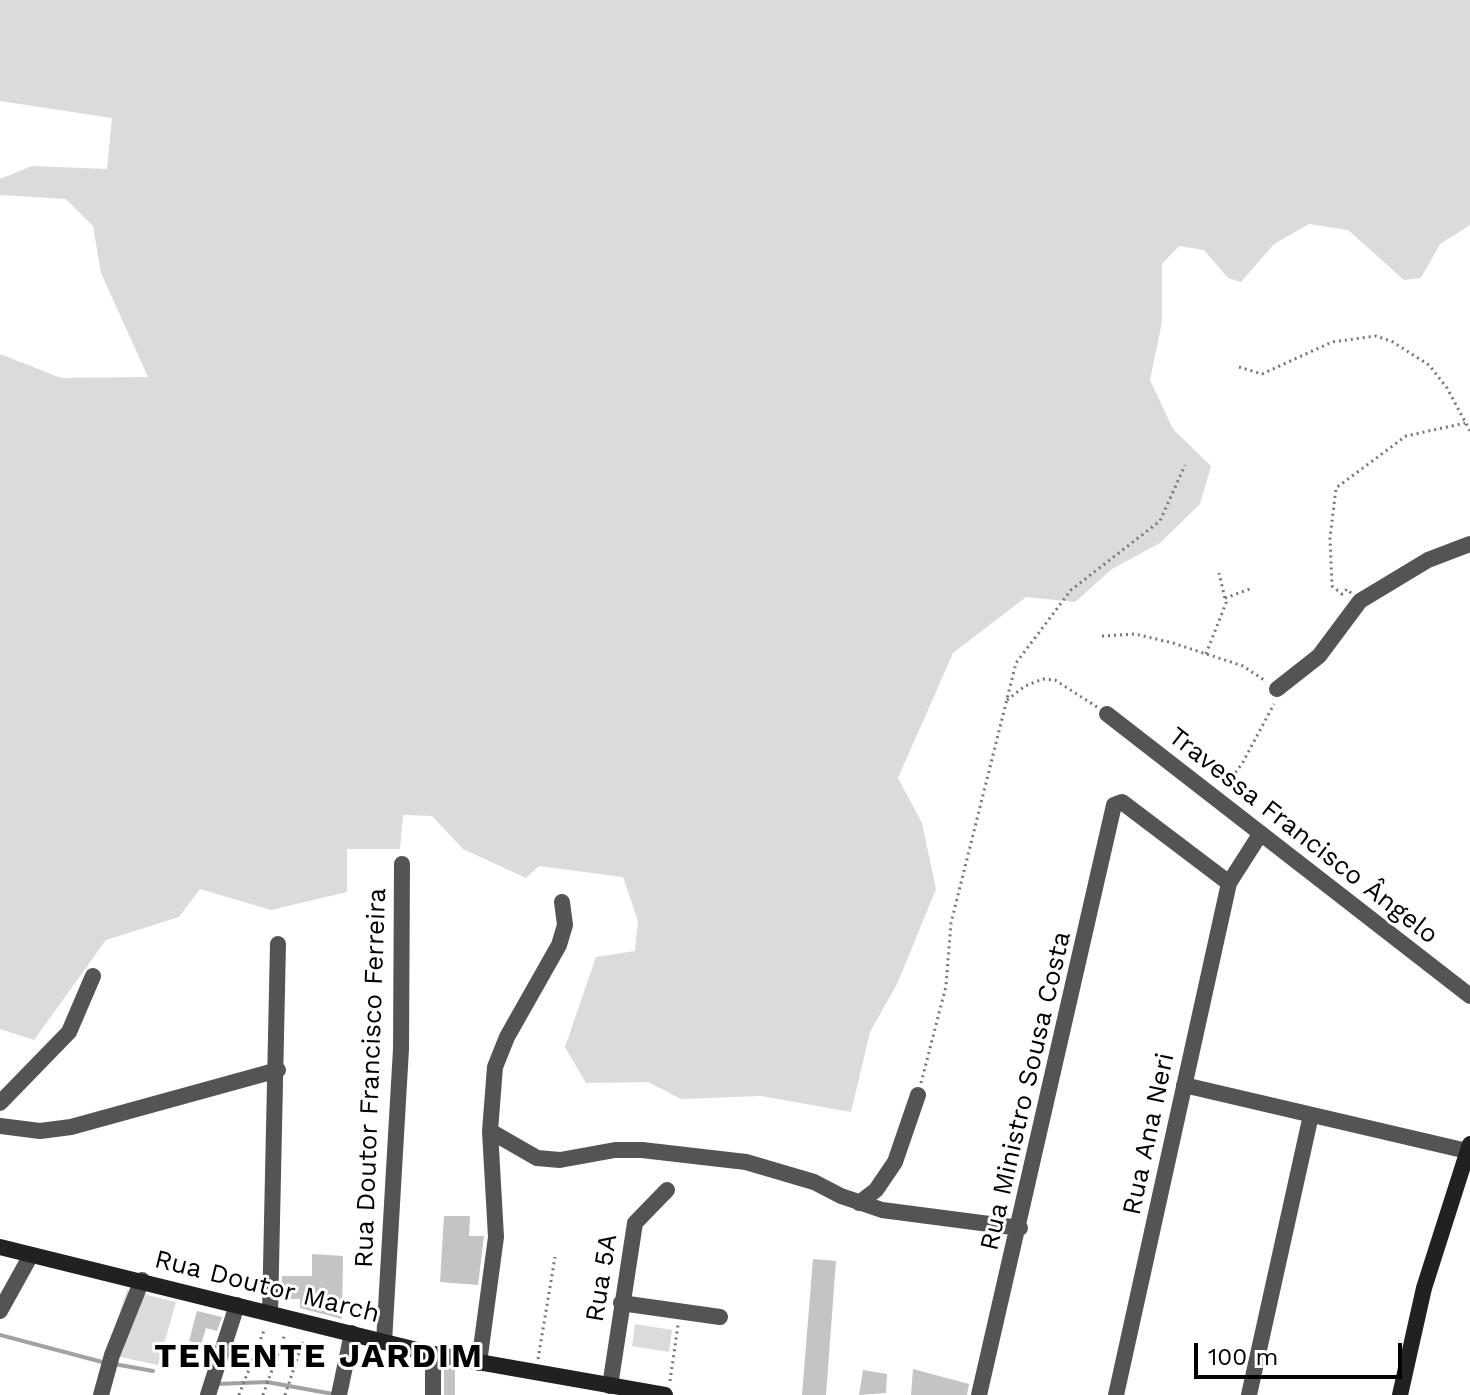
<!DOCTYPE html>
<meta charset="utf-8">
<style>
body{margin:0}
#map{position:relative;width:1470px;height:1395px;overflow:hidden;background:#fff;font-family:"Work Sans",sans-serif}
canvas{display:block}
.scale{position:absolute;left:1194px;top:1343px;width:208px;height:36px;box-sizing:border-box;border:4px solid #000;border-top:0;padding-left:10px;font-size:24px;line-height:28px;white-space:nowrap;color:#000;-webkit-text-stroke:6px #fff;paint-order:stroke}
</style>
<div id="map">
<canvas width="1470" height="1395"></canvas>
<div class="scale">100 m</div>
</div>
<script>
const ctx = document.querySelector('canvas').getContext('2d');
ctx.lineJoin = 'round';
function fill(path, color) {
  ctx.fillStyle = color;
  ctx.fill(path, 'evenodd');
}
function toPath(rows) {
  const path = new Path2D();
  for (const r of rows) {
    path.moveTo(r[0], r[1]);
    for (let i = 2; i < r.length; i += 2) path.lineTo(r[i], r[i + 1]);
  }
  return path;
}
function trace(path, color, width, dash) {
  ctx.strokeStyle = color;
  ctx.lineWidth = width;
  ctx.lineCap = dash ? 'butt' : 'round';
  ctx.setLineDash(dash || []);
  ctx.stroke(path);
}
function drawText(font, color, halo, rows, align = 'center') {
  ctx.font = font + ' "Work Sans",sans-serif';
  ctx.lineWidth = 6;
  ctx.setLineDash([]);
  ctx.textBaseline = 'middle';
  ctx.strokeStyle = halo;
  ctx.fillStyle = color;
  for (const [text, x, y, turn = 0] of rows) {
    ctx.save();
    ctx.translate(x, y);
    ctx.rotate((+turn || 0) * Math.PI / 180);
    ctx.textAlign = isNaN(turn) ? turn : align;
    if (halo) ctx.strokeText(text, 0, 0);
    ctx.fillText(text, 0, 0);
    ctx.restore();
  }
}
fill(toPath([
 [0,0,1470,0,1470,225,1440,244,1421,278,1404,280,1348,230,1309,224,1274,244,1241,282,1228,278,1204,250,1179,246,1162,264,1162,322,1150,380,1173,429,1211,466,1200,504,1160,543,1112,569,1075,602,1026,597,953,653,898,778,922,823,936,889,898,982,870,1032,851,1112,761,1096,681,1099,648,1082,586,1083,565,1047,596,957,635,951,638,921,623,877,539,866,526,878,463,849,432,816,403,815,400,849,347,849,347,892,271,910,200,889,179,917,106,940,34,1040,0,1029,0,354,61,378,148,377,101,273,93,226,66,199,0,195,0,179,32,166,107,169,112,118,0,101],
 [127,1290,176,1302,158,1365,106,1354],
 [635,1324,672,1330,669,1352,632,1346]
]), '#dbdbdb');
trace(toPath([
 [0,1335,106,1363],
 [114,1364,153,1371],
 [217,1384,267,1382,333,1394]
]), '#a2a2a2', 4);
fill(toPath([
 [444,1216,470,1216,469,1236,484,1236,478,1285,440,1282],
 [312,1254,343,1256,342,1319,300,1308,300,1299,281,1299,282,1276,312,1276],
 [813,1259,836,1261,826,1395,802,1395],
 [197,1311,222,1317,217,1331,206,1328,201,1344,189,1341],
 [444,1367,455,1369,455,1395,444,1395],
 [913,1369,969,1384,967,1395,911,1395],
 [863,1370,887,1374,886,1393,859,1395]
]), '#c4c4c4');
trace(toPath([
 [1239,367,1262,374,1332,342,1376,336,1393,342,1429,365,1447,388,1470,431],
 [1351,593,1347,589,1342,594,1332,586,1330,538,1336,488,1406,436,1465,423],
 [1225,598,1250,589],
 [1102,636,1135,634,1173,643,1243,666,1264,680],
 [1206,654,1226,603,1219,573],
 [1007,700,1025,686,1043,679,1055,680,1097,707],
 [1225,787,1243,762,1274,704],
 [921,1083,946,986,951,923,1016,663,1071,590,1160,521,1185,465],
 [538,1359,555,1257],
 [670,1381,678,1325],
 [239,1395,265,1328],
 [263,1395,285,1334],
 [285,1395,304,1338]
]), '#767676', 3, [2, 4]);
trace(toPath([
 [1277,689,1319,656,1360,601,1428,560,1470,544],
 [1107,714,1470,996],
 [1184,1085,1467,1151],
 [0,1103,69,1032,93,976],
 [0,1126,40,1131,71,1127,278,1070],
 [490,1131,537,1158,560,1160,615,1150,642,1150,746,1162,814,1182,841,1196,882,1210,1020,1228],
 [859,1203,876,1190,895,1162,918,1095],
 [621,1303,720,1317],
 [0,1311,31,1255],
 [270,1313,278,944],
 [384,1342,401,1049,402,864],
 [433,1354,433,1395],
 [479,1363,496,1237,490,1131,495,1067,507,1037,559,945,565,925,562,902],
 [610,1386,635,1223,667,1190],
 [101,1395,112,1355,142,1280],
 [208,1395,237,1305],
 [339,1395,352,1333],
 [979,1395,1114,805,1122,802,1229,883],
 [1116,1395,1229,883,1259,836],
 [1249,1395,1311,1115]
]), '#545454', 16);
trace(toPath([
 [0,1247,433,1354,665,1395],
 [1400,1395,1424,1288,1470,1144]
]), '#212121', 16);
drawText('26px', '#000', '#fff', [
 ["Travessa Francisco Ângelo",1303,836,38],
 ["Rua Doutor Francisco Ferreira",371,1078,-88],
 ["Rua Ministro Sousa Costa",1026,1091,-77],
 ["Rua Ana Neri",1149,1134,-78],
 ["Rua 5A",602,1278,-81],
 ["Rua Doutor March",267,1287,14]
]);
ctx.letterSpacing = '2px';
drawText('bold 34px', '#000', '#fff', [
 ["TENENTE JARDIM",319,1357]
]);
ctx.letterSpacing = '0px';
</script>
